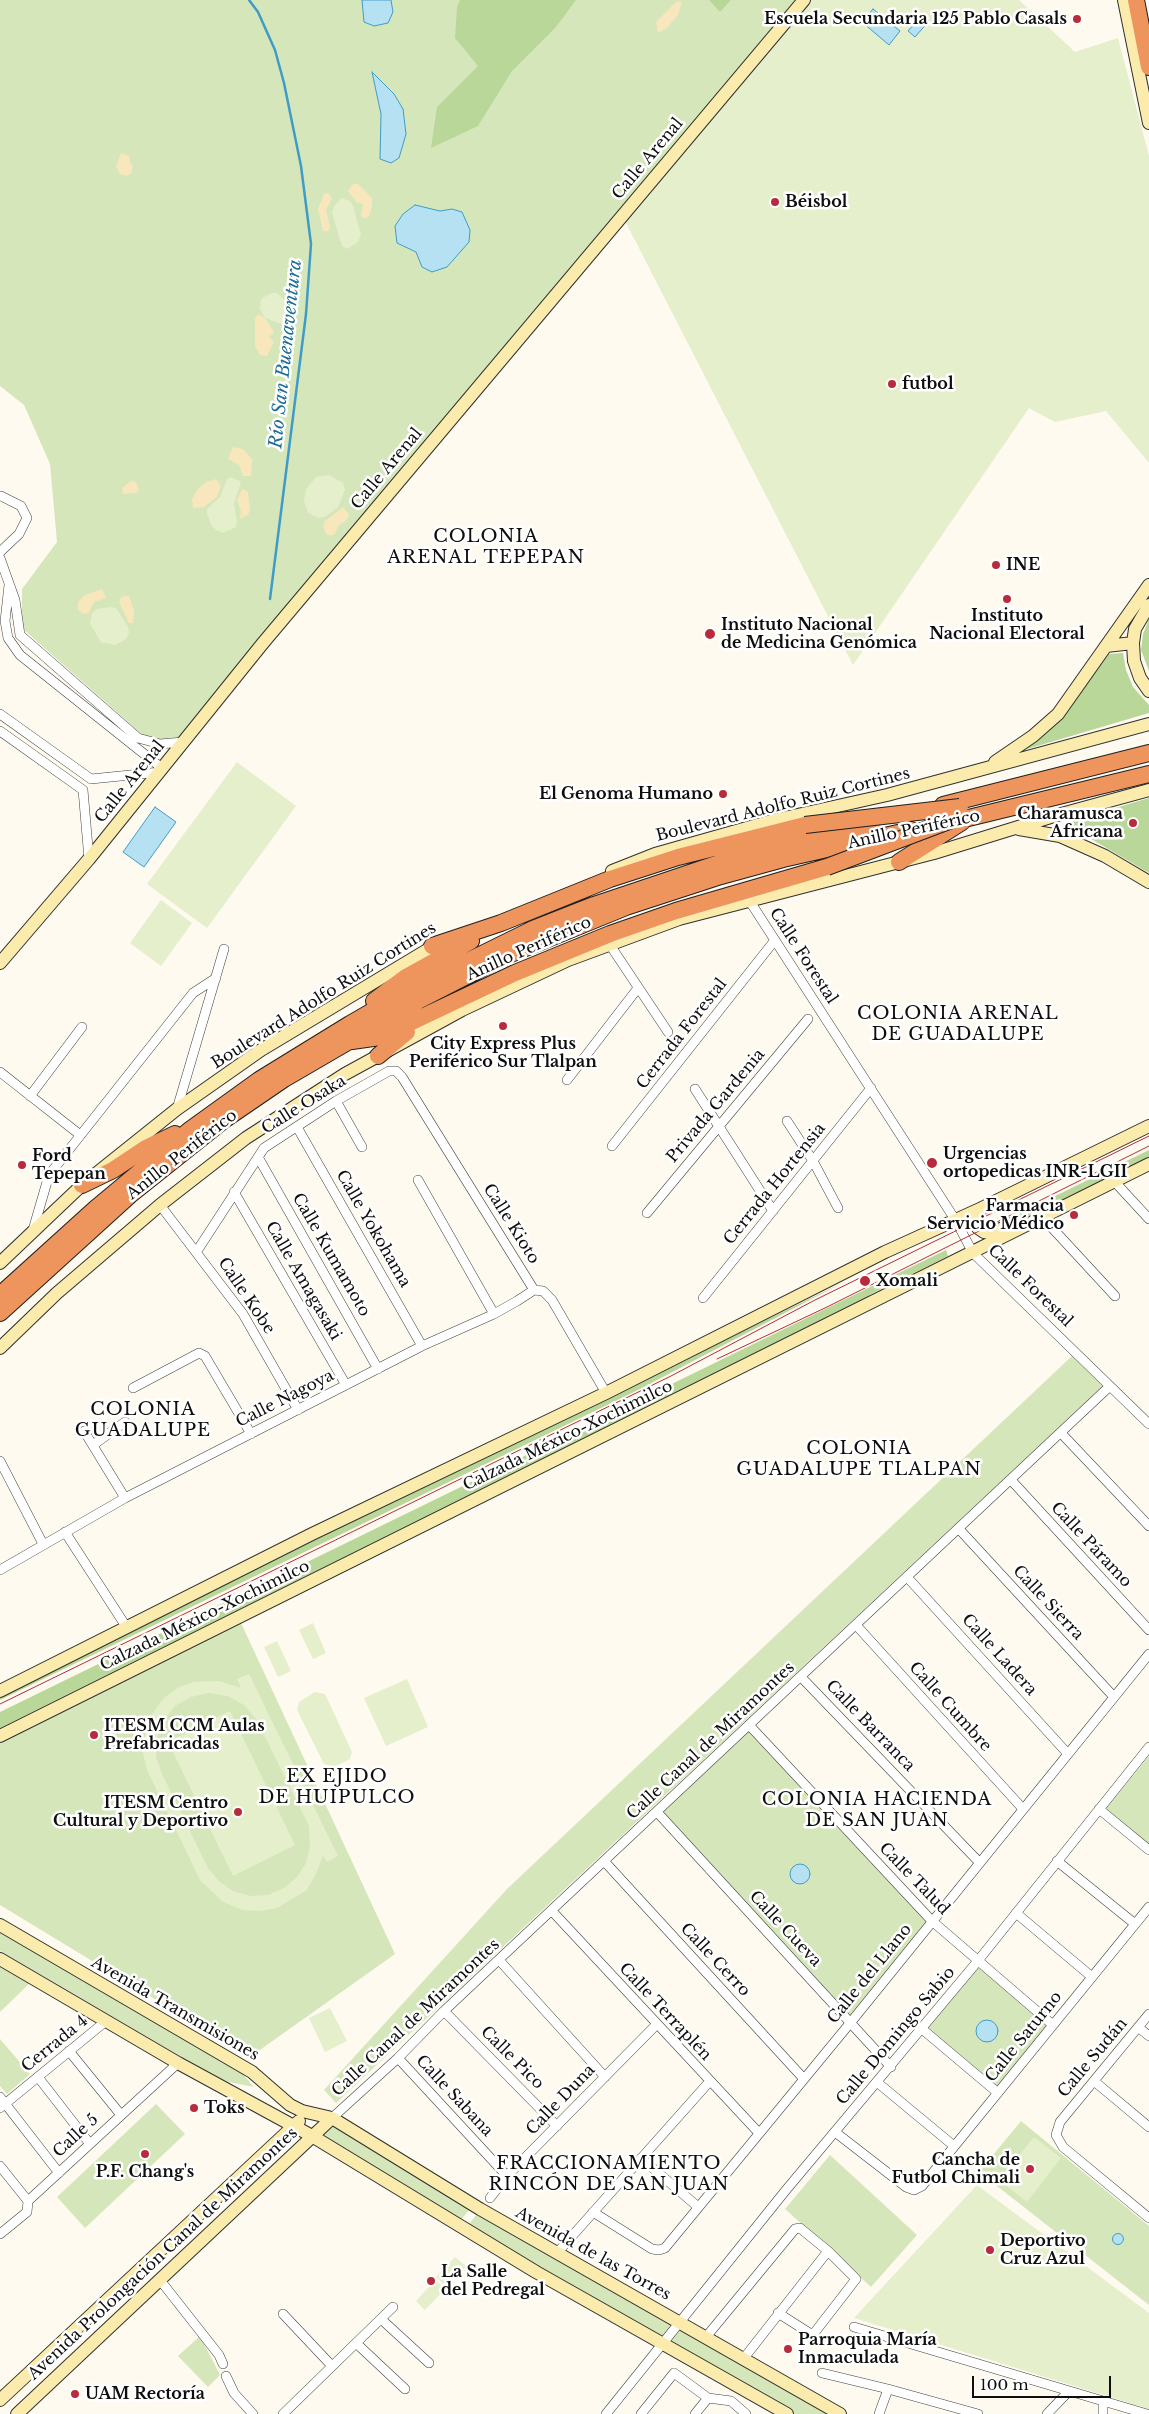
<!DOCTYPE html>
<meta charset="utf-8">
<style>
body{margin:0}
#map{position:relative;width:1149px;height:2414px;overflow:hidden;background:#fefaef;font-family:"Libre Baskerville",serif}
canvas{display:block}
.scale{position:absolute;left:972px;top:2376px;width:139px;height:22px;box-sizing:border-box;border:2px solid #0e0e0e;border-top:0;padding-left:6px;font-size:15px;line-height:18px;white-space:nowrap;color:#0e0e0e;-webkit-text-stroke:4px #fff;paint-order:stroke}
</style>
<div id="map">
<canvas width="1149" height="2414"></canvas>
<div class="scale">100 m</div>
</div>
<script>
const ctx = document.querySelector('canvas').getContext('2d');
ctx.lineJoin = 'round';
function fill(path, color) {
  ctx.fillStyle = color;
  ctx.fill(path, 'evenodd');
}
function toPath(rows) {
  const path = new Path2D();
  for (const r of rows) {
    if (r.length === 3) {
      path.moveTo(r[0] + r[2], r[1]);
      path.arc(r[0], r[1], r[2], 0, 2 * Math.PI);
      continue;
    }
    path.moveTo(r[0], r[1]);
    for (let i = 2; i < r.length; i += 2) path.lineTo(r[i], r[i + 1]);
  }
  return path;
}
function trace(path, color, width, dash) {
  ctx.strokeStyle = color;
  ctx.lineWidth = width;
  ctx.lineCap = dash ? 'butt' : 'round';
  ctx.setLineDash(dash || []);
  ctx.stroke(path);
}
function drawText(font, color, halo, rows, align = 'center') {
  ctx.font = font + ' "Libre Baskerville",serif';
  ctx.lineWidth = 5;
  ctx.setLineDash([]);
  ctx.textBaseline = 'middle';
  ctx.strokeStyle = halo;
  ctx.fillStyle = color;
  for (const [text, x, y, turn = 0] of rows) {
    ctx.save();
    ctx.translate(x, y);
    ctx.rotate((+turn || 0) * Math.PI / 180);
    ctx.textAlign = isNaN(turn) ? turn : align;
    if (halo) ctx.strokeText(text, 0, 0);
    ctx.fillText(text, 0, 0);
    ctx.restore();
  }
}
fill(toPath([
 [0,0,798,0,180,738,148,740,22,628,22,589,57,542,50,464,24,405,0,386],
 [1073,1355,1103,1386,336,2103,324,2090,507,1889],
 [241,1623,395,1954,250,2057,0,1905,0,1740],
 [750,1730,927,1922,853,2018,661,1812],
 [1149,1756,1149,1847,1105,1810],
 [0,1931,232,2062,254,2087,223,2081,0,1951],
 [977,1963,1052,2025,998,2092,924,2029],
 [0,1965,30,1983,0,2012],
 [0,2039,30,2074,7,2094,0,2086],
 [156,2104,185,2134,85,2228,57,2197],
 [1021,2121,1149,2226,1149,2305,979,2172],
 [336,2124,472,2207,458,2223,320,2137],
 [830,2155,917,2235,871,2287,785,2209],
 [479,2211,674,2324,661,2339,467,2227],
 [683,2325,842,2414,780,2414,667,2345],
 [200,2336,220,2375,208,2387,178,2356]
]), '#d5e7ba');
fill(toPath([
 [460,0,576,0,556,27,512,71,478,126,431,148,437,107,478,66,455,38,457,7],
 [709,0,731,0,720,12],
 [1149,619,1149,671,1141,650,1143,634],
 [1123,653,1126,670,1133,687,1149,705,1149,713,1017,752,1065,713,1109,654],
 [1149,798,1149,873,1064,823],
 [1149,1150,1149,1163,1033,1215,1022,1217,992,1231,984,1231],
 [946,1250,948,1256,871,1294,861,1302,0,1730,0,1712],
 [846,1281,638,1390,0,1700,0,1697,351,1522]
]), '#bad79a');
fill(toPath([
 [676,2,682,2,678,15,667,28,658,33,656,22],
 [121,153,129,156,130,163,133,166,131,174,126,176,120,174,116,166],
 [353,184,358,184,372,198,372,207,369,216,366,218,362,218,361,214,363,204,356,202,348,191],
 [328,193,332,198,326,210,330,227,328,231,323,231,318,209,324,194],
 [258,314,265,318,274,332,269,337,274,342,267,356,260,355,255,346,255,319],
 [284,336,291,338,290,345,292,357,289,363,284,365,280,362,278,357,282,349,280,340],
 [233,447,243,449,252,459,251,476,243,476,239,465,228,459],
 [216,479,221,486,217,497,204,507,193,508,192,499,197,490,206,482],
 [131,481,136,482,139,490,136,493,123,494,122,488],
 [242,489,248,492,250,510,248,515,240,519,241,511,237,500],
 [343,507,349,514,347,520,338,526,335,534,331,536,326,534,323,526,325,521],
 [102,589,106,598,94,602,89,613,83,614,78,610,78,602,85,595],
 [125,596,129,596,134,611,133,623,129,623,119,602,121,597]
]), '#f8e6bd');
fill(toPath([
 [808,0,1019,0,1075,52,1118,38,1149,156,1149,463,1106,411,1055,422,1029,408,853,665,622,215],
 [342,198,350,201,353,206,361,235,358,242,347,249,342,246,332,213,334,206],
 [272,293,277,293,285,300,292,308,292,318,284,325,265,318,260,309,261,299],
 [329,475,343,483,345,490,338,507,325,517,319,518,308,513,304,501,306,489,316,477],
 [231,477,241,482,234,504,237,522,236,527,223,533,216,530,212,526,207,514,207,509,220,497,227,479],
 [110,607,116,608,128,627,129,633,126,639,115,645,101,642,90,624,92,613,97,609],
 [237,762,296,806,207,928,147,884],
 [161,900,192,923,161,966,130,943],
 [313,1623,326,1653,313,1659,299,1630],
 [277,1641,291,1671,278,1677,264,1647],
 [249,1674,338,1856,327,1862,323,1856,316,1874,307,1890,277,1908,260,1911,242,1910,223,1902,200,1880,147,1770,143,1753,146,1730,152,1714,164,1698,179,1687,193,1682,219,1681,241,1688,237,1679],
 [209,1693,228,1696,244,1705,256,1719,309,1826,310,1846,306,1863,297,1877,284,1888,268,1895,250,1896,233,1891,219,1881,208,1868,162,1774,156,1757,157,1738,163,1721,175,1706,191,1697],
 [407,1679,428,1727,386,1746,364,1698],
 [315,1692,325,1694,352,1752,350,1759,334,1767,324,1764,297,1710,299,1702],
 [230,1711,295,1845,233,1876,168,1742],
 [330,2008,347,2041,325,2052,309,2018],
 [1034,2137,1061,2158,1027,2202,999,2180],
 [977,2185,1149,2313,1149,2409,854,2318],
 [455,2257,466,2266,447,2287,436,2277],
 [435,2280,445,2289,425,2310,416,2301]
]), '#e5efcb');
const water = toPath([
 [362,0,391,0,393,12,388,23,374,26,364,22,362,0],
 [873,9,900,31,889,45,862,22,873,9],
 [922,15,929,21,915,37,908,31,922,15],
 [372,72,394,94,403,109,406,134,399,158,391,163,380,159,381,114,372,72],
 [415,205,440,211,452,209,462,212,470,230,469,242,447,267,432,272,422,267,416,252,397,243,395,226,403,214,415,205],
 [155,807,176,822,144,867,123,852,155,807],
 [800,1874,10],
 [987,2031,11],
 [1118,2239,5.5]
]);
fill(water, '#b6e1f3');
trace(water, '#409cc7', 1);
trace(toPath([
 [249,0,258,12,275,50,284,83,301,166,311,244,306,314,270,599]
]), '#409cc7', 2.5);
const street = toPath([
 [0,552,19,534,27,518,21,506,1,496],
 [0,558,15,600,20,635,138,738,160,744,183,742],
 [9,585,5,621,8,638,20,655,163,769],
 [0,714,91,779,160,772],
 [0,731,83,790,89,859],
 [749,900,956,1221,973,1253,1149,1424],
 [610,945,668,1032],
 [0,1072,79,1134],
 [567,1080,638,988],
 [695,1089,773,1211],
 [30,1096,82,1027],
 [336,1101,362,1147],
 [177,1109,224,949],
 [787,1121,813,1161,838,1208],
 [297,1127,422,1346],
 [612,1146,775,940],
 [258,1157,378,1369],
 [418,1180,494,1314],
 [1114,1181,1149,1219],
 [234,1192,346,1385],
 [160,1205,243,1314,298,1410],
 [647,1213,808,1019],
 [1043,1218,1115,1296],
 [33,1230,49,1175,193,993,216,978],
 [197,1251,264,1148,336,1101,389,1071,396,1071,402,1077,534,1290,543,1291,552,1300,606,1393],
 [703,1298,871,1088],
 [133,1388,199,1353,205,1356,251,1434],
 [84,1431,125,1498],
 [1061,1433,1149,1526],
 [93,1445,125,1422],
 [0,1461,43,1544],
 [1011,1480,1149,1630],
 [959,1529,1114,1697],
 [65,1532,127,1628],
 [0,1570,125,1498,422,1346,494,1314,517,1301,534,1290],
 [907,1577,1068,1754],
 [856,1625,1023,1809],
 [801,1677,979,1862],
 [750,1726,932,1921,1053,2025],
 [1099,1809,1149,1850],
 [657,1812,891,2067],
 [604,1861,804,2079],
 [1057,1861,1135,1924],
 [552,1911,758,2132],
 [1016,1913,1092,1977],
 [499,1960,605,2077],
 [444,2011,557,2126],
 [1149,2014,1060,2122,1056,2135,1063,2147,1149,2218],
 [1138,2027,1149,2036],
 [922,2029,998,2093],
 [69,2051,121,2115],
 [398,2058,507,2176],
 [38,2077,90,2144],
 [1094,2081,1149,2127],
 [878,2083,954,2146],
 [0,2097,59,2173],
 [0,2108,106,2021],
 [332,2118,398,2058,444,2011,1110,1386],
 [835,2132,906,2187,914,2190,922,2186,1149,1907],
 [641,2158,697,2206],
 [0,2166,28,2201],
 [490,2198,507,2176,656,2025],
 [593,2212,652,2249,659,2250,665,2248,851,2022,1149,1654],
 [0,2234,27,2212,28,2201,178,2063],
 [557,2253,710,2081],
 [160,2280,219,2355,223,2364],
 [283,2314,332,2366],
 [381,2319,429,2363],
 [854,2327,1147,2414],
 [706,2337,795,2229,800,2228,828,2251,856,2279,815,2332,811,2334,778,2313],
 [356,2343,405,2389],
 [744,2358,828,2251],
 [822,2373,888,2389,978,2414],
 [226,2376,234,2393,253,2414],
 [1103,2401,1103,2414],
 [283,2414,393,2307],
 [606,2414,786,2190,977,1962,1149,1747],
 [641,2414,674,2373,708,2398,731,2401,746,2414],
 [695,2414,708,2398],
 [879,2414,888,2389],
 [1047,2414,1069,2391]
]);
const secondary = toPath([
 [1124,0,1149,123],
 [1149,605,1135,629,1133,643,1134,661,1140,678,1149,691],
 [1106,646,1133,643],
 [995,762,1033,736,1058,714,1149,585],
 [1019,829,1060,836,1105,856,1149,882],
 [612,871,655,854,775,820,887,795,1149,724],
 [0,963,89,859,263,643,804,0],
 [982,1208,977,1214,976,1221,978,1228,984,1232,992,1233,1012,1224],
 [0,1263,82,1185,177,1109,261,1050,439,943],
 [0,1348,57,1293,160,1205,246,1138,345,1074,462,1010,568,960,679,919,934,853,1054,816,1149,790],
 [0,1691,312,1534,606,1393,885,1252,982,1208,1149,1126],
 [0,1736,1149,1164],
 [0,1925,252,2072,290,2105,302,2111,332,2118,480,2209,840,2414],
 [0,1959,178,2063,312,2136,536,2272,787,2414],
 [0,2400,299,2121],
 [17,2414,332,2118]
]);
const highway = toPath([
 [1136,0,1149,67],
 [943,805,1149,753],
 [948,823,1149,774],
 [899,862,962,822],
 [432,946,501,923,610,879,678,857,805,825],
 [374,1001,406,977,471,941],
 [352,1041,380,1037,515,973,610,934,676,911,827,867],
 [378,1056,407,1032],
 [82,1185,113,1170,146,1148,175,1134],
 [0,1295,95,1209,191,1129,259,1080,350,1024,409,990,533,929,594,905,722,862,875,822],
 [0,1313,130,1195,224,1120,284,1079,418,1001,506,956,626,907,721,876,783,859,911,830]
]);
trace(street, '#414141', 10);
trace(secondary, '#303030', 14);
trace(highway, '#1f1f1f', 18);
trace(street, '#fff', 9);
trace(secondary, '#fbecad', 12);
trace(highway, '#ee945d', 16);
trace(toPath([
 [717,1359,827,1307,1149,1146],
 [0,1704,671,1376,815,1300,1149,1136]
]), '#b82b3d', 1);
const highwayBridge = toPath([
 [805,825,960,807],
 [827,867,962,816]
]);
trace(highwayBridge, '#1f1f1f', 18, []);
trace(highwayBridge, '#ee945d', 16);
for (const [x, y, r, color] of [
 [1077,19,5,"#b82b3d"],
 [775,202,5,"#b82b3d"],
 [892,384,5,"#b82b3d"],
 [996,565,5,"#b82b3d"],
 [1007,599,5,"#b82b3d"],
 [710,634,6,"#b82b3d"],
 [723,794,5,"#b82b3d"],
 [1133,823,5,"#b82b3d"],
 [503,1026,5,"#b82b3d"],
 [932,1163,6,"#b82b3d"],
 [22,1165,5,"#b82b3d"],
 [1074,1215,5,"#b82b3d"],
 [865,1281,6,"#b82b3d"],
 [94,1735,5,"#b82b3d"],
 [238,1812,5,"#b82b3d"],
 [194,2108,5,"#b82b3d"],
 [145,2154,5,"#b82b3d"],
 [1030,2169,5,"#b82b3d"],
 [990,2250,5,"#b82b3d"],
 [431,2281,5,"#b82b3d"],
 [788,2349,5,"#b82b3d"],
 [75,2394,5,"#b82b3d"]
]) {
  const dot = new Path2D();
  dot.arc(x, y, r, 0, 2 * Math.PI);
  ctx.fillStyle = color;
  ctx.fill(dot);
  trace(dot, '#fff', 2);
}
drawText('bold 16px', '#0e0e0e', '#fff', [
 ["Escuela Secundaria 125 Pablo Casals",1067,19,"right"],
 ["Béisbol",785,202],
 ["futbol",902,384],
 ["INE",1006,565],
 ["Instituto",1007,616,"center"],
 ["Nacional Electoral",1007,634,"center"],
 ["Instituto Nacional",721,625],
 ["de Medicina Genómica",721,643],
 ["El Genoma Humano",713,794,"right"],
 ["Charamusca",1123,814,"right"],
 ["Africana",1123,832,"right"],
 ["City Express Plus",503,1044,"center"],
 ["Periférico Sur Tlalpan",503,1062,"center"],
 ["Urgencias",943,1154],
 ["ortopedicas INR-LGII",943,1172],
 ["Ford",32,1156],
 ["Tepepan",32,1174],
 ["Farmacia",1064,1206,"right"],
 ["Servicio Médico",1064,1224,"right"],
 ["Xomali",876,1281],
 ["ITESM CCM Aulas",104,1726],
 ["Prefabricadas",104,1744],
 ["ITESM Centro",228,1803,"right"],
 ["Cultural y Deportivo",228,1821,"right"],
 ["Toks",204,2108],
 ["Cancha de",1020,2160,"right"],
 ["Futbol Chimali",1020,2178,"right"],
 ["P.F. Chang's",145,2172,"center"],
 ["Deportivo",1000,2241],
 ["Cruz Azul",1000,2259],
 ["La Salle",441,2272],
 ["del Pedregal",441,2290],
 ["Parroquia María",798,2340],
 ["Inmaculada",798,2358],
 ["UAM Rectoría",85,2394]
], 'left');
drawText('16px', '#0e0e0e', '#fff', [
 ["Calle Arenal",648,159,-50],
 ["Calle Arenal",387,469,-50],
 ["Calle Arenal",130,782,-51],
 ["Boulevard Adolfo Ruiz Cortines",783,805,-14],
 ["Anillo Periférico",914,830,-12],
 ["Anillo Periférico",529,949,-24],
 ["Calle Forestal",803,956,57],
 ["Boulevard Adolfo Ruiz Cortines",324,996,-32],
 ["Cerrada Forestal",682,1034,-52],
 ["Calle Osaka",304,1105,-32],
 ["Privada Gardenia",716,1106,-50],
 ["Anillo Periférico",182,1155,-38],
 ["Cerrada Hortensia",775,1184,-51],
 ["Calle Kioto",511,1224,58],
 ["Calle Yokohama",373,1229,60],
 ["Calle Kumamoto",331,1255,60],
 ["Calle Amagasaki",303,1281,60],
 ["Calle Forestal",1030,1286,44],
 ["Calle Kobe",246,1296,56],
 ["Calle Nagoya",285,1399,-27],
 ["Calzada México-Xochimilco",568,1436,-26],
 ["Calle Páramo",1091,1545,47],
 ["Calle Sierra",1048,1603,47],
 ["Calzada México-Xochimilco",205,1616,-26],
 ["Calle Ladera",999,1655,48],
 ["Calle Cumbre",950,1707,48],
 ["Calle Barranca",870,1726,46],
 ["Calle Canal de Miramontes",711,1741,-43],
 ["Calle Talud",914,1879,46],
 ["Calle Cueva",785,1929,47],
 ["Calle Cerro",715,1960,47],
 ["Calle del Llano",870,1974,-51],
 ["Avenida Transmisiones",175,2009,30],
 ["Calle Terraplén",665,2012,47],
 ["Calle Canal de Miramontes",416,2018,-43],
 ["Calle Domingo Sabio",896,2036,-50],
 ["Calle Saturno",1024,2037,-51],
 ["Cerrada 4",55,2044,-39],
 ["Calle Pico",512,2058,45],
 ["Calle Sudán",1093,2058,-50],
 ["Calle Sabana",454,2096,47],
 ["Calle Duna",561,2100,-46],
 ["Calle 5",76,2136,-43],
 ["Avenida Prolongación Canal de Miramontes",163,2254,-43],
 ["Avenida de las Torres",593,2254,29]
]);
drawText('italic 18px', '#1c6d9a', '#fff', [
 ["Río San Buenaventura",286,354,-84]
]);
ctx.letterSpacing = '1px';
drawText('18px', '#0e0e0e', '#fff', [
 ["COLONIA",486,537],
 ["ARENAL TEPEPAN",486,558],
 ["COLONIA ARENAL",958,1014],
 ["DE GUADALUPE",958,1035],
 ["COLONIA",143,1410],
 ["GUADALUPE",143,1431],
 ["COLONIA",859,1449],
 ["GUADALUPE TLALPAN",859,1470],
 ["EX EJIDO",337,1777],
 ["DE HUIPULCO",337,1798],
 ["COLONIA HACIENDA",877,1800],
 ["DE SAN JUAN",877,1821],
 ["FRACCIONAMIENTO",609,2164],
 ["RINCÓN DE SAN JUAN",609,2185]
]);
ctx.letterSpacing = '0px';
</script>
